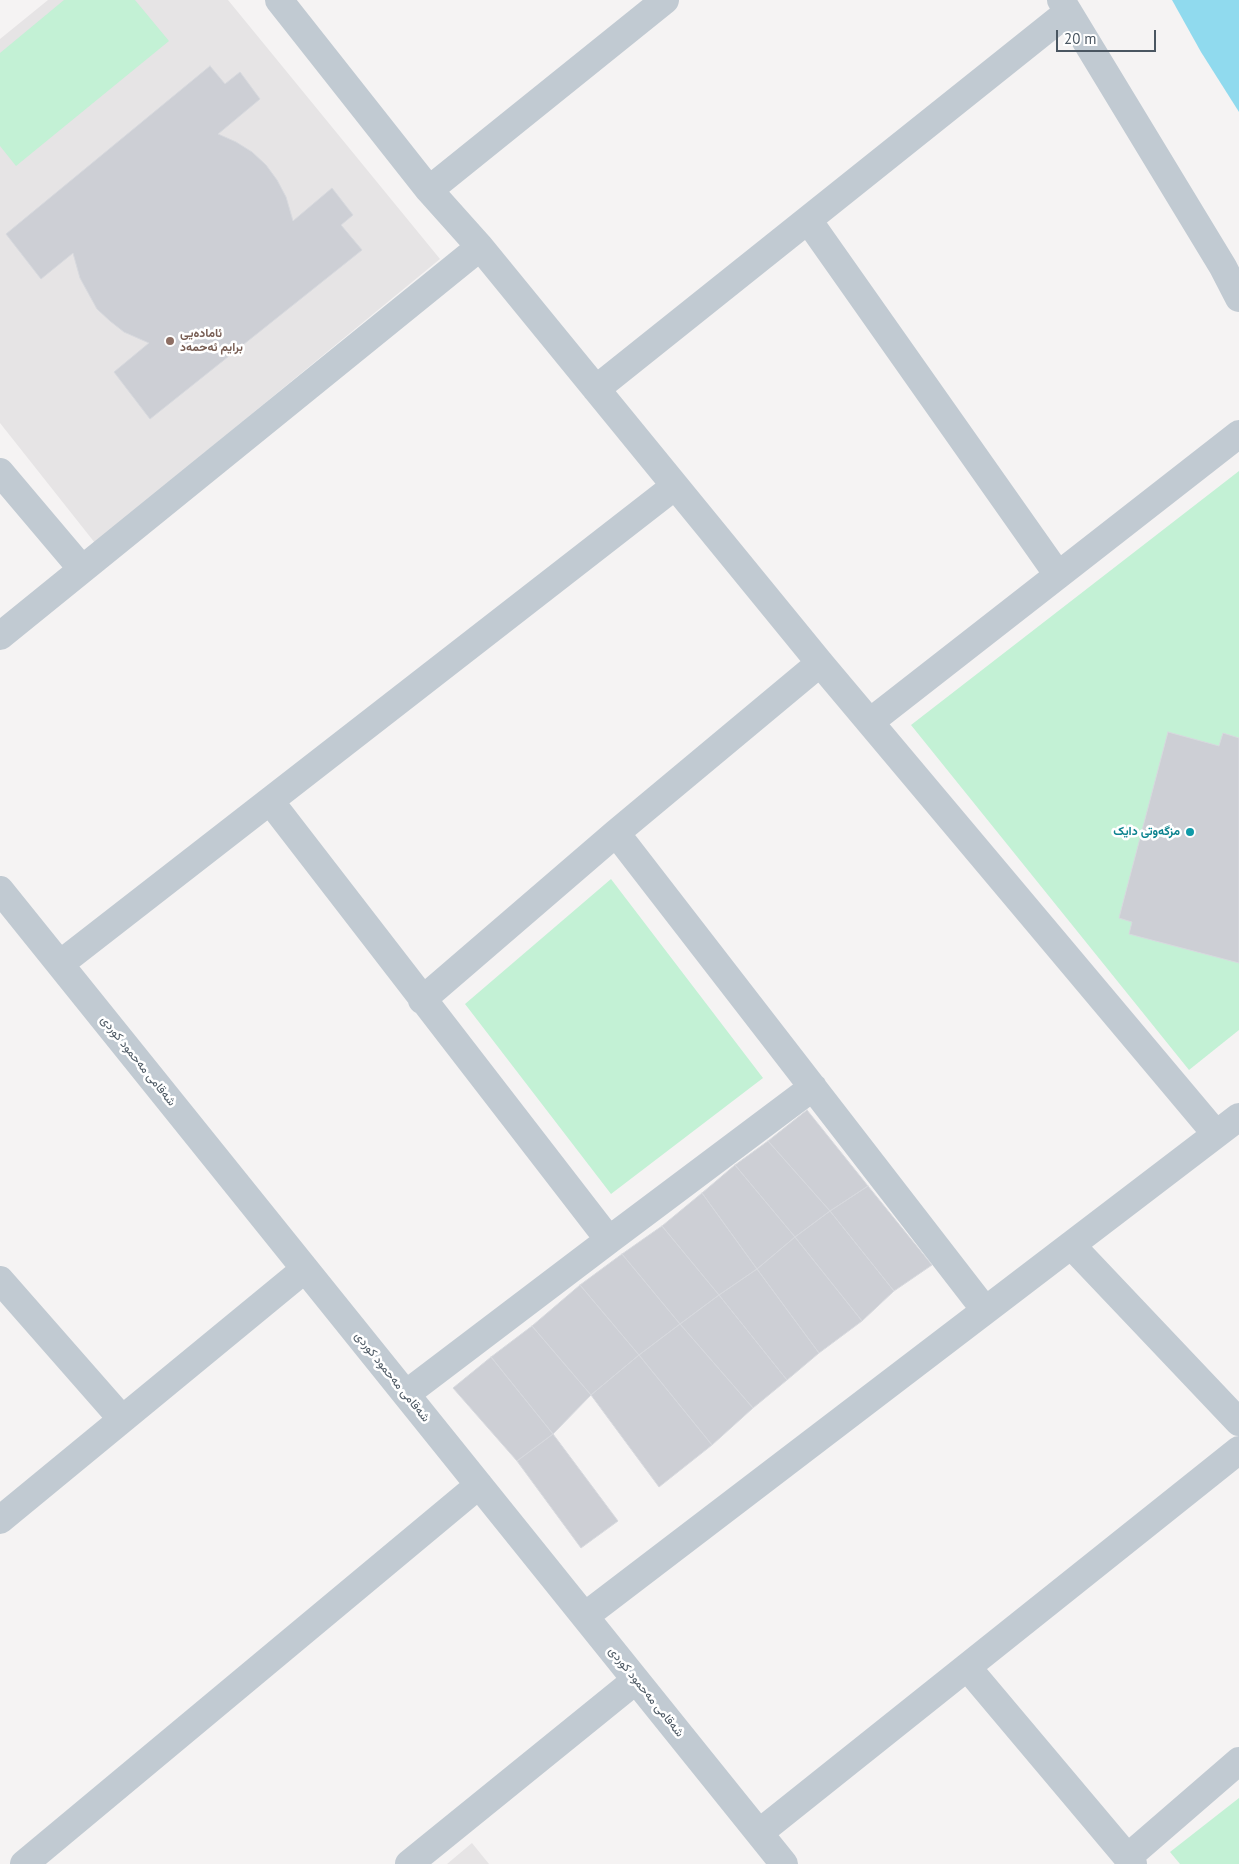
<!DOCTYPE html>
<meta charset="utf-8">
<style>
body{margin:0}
#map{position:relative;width:1239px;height:1864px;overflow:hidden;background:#f5f3f3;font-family:"PT Sans",sans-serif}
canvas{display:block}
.scale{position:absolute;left:1056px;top:30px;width:100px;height:22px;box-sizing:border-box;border:2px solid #4a5661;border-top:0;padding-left:6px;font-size:15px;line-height:18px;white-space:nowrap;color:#4a5661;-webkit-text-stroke:4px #fff;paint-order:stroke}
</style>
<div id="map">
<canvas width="1239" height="1864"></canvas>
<div class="scale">20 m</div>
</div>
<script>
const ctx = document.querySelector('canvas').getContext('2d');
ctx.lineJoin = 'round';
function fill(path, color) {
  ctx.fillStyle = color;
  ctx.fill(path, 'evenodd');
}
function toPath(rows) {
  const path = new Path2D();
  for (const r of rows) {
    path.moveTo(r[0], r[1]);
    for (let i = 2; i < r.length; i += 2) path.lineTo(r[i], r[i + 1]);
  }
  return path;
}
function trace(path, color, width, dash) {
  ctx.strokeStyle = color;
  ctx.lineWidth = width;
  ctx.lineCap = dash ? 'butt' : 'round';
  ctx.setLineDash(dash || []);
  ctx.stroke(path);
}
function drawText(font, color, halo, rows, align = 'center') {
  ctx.font = font + ' "PT Sans",Vazirmatn,sans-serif';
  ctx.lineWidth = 5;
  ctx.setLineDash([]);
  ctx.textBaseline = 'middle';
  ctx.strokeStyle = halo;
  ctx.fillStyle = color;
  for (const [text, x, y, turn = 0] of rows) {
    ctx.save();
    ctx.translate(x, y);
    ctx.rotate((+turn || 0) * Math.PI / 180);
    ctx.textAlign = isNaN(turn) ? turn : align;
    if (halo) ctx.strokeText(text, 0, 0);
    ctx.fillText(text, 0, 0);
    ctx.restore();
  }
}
fill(toPath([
 [48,0,228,0,440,259,95,543,0,423,0,39],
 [472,1843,489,1864,447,1864]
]), '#e6e4e5');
fill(toPath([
 [64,0,135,0,169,41,16,166,0,146,0,53],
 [1239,471,1239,1030,1189,1070,911,725],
 [611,879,763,1078,611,1194,465,1004],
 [1239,1798,1239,1864,1180,1864,1170,1852]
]), '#c3f1d5');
fill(toPath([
 [1172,0,1239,0,1239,112,1201,52]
]), '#90daee');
const building = toPath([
 [210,66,225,84,240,72,260,99,218,134,236,142,252,152,266,165,277,180,286,197,293,221,332,188,353,215,341,225,362,250,150,419,114,372,149,343,124,332,110,321,97,309,80,278,73,253,41,279,6,234,210,66],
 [1168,732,1219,746,1223,733,1239,738,1239,963,1129,934,1132,922,1119,918,1168,732],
 [807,1110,868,1186,830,1211,768,1141,807,1110],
 [768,1141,830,1211,795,1237,735,1165,768,1141],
 [735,1165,795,1237,757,1269,702,1193,735,1165],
 [868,1186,932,1265,894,1291,830,1211,868,1186],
 [702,1193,757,1269,719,1295,662,1226,702,1193],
 [830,1211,894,1291,862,1321,795,1237,830,1211],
 [662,1226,719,1295,680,1324,622,1254,662,1226],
 [795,1237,862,1321,819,1353,757,1269,795,1237],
 [622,1254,680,1324,639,1355,580,1285,622,1254],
 [757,1269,819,1353,787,1380,719,1295,757,1269],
 [580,1285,639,1355,591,1395,532,1326,580,1285],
 [719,1295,787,1380,753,1408,680,1324,719,1295],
 [680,1324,753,1408,712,1445,639,1355,680,1324],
 [532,1326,591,1395,553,1434,491,1357,532,1326],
 [639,1355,712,1445,659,1487,591,1395,639,1355],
 [491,1357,553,1434,517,1461,453,1388,491,1357],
 [553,1434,618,1521,581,1548,517,1461,553,1434]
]);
fill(building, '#cdcfd5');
trace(building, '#d7d9de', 1);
trace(toPath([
 [279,0,429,190,480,247,820,663,1216,1134],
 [1061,0,1223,267,1239,298],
 [429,190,665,0],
 [808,220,1058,575],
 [596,389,1068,12],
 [0,472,82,569],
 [0,636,480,247],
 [870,722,1239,434],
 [270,801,609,1240,813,1087],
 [616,833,985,1310],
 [0,890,784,1864],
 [60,964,675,486],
 [422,1000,616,833,820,663],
 [1071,1245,1239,1422],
 [0,1280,122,1419],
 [406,1394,609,1240],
 [0,1520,305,1269],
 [585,1616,1239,1117],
 [967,1667,1133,1864],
 [759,1833,1239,1450],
 [1128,1857,1239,1761],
 [24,1864,479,1485],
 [409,1864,636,1680]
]), '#c1cad2', 28);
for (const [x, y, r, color] of [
 [170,341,5,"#8d6e63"],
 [1190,832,5,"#0f9aa8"]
]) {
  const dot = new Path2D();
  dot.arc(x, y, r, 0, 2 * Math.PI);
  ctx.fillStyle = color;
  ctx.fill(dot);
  trace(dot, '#fff', 2);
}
drawText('bold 12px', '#785e54', '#fff', [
 ["ئامادەیی",180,334],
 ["برایم ئەحمەد",180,348]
], 'left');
drawText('bold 12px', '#0d838f', '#fff', [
 ["مزگەوتی دایک",1180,832]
], 'right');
drawText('12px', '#4a5661', '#fff', [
 ["شەقامی مەحمود کوردی",138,1061,51],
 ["شەقامی مەحمود کوردی",392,1377,51],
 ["شەقامی مەحمود کوردی",646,1692,51]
]);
</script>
